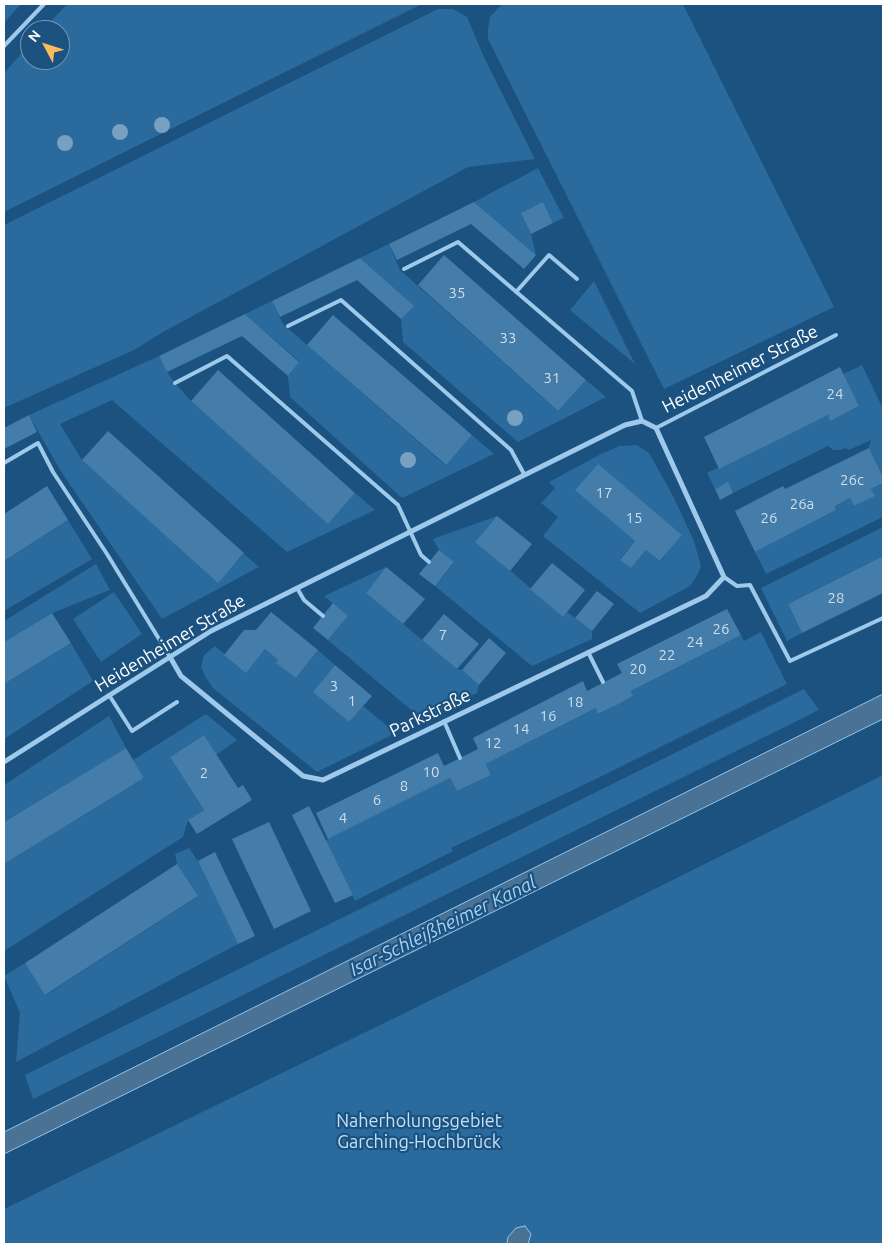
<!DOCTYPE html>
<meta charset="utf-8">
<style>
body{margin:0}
#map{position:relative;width:887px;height:1248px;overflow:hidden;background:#1b5280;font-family:Ubuntu,sans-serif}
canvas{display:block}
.frame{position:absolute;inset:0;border:5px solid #fff;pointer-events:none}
.north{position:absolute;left:20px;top:20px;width:50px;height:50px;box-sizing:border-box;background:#1b5280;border:1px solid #7697b3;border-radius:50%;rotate:310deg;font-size:14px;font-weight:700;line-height:20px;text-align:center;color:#fff}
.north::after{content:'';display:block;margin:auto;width:18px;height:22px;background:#fbbb5b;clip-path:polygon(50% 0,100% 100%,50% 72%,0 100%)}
</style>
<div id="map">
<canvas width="887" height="1248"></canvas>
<div class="frame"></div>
<div class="north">N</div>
</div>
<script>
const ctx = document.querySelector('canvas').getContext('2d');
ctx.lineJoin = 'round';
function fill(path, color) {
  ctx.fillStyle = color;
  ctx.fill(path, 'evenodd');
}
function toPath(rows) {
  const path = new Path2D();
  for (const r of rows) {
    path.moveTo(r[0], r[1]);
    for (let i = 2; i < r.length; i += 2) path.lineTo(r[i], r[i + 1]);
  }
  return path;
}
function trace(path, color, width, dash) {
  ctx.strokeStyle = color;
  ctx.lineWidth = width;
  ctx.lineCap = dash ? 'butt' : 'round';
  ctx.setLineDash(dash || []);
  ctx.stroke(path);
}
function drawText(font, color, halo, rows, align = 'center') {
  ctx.font = font + ' Ubuntu,sans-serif';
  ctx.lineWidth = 4.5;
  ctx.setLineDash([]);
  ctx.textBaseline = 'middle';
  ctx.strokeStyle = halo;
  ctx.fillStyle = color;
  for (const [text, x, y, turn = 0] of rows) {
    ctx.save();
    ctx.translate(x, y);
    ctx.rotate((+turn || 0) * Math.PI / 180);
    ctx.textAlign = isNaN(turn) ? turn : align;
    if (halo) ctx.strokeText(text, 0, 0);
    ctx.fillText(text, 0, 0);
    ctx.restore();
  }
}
fill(toPath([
 [4,4,21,4,4,23],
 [67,4,422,4,4,212,4,73,30,44,30,60,60,60,60,30,43,30],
 [502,4,683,4,834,307,664,389,488,39,488,29,490,17],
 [438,9,453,9,467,17,483,55,535,159,468,167,163,332,134,350,4,408,4,225],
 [538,168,564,218,553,223,543,203,522,213,531,234,536,255,474,202],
 [389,244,400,270,558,411,586,380,606,397,518,442,403,342,401,319,413,306,360,258],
 [594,281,635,364,570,310],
 [272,301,283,324,445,465,472,435,494,454,402,498,290,397,288,376,299,361,245,314],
 [159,356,167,372,175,383,191,401,328,523,355,493,375,510,287,552,112,400,60,424,82,460,219,581,244,554,259,567,162,619,60,470,29,415],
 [862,365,883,409,883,477,869,448,871,440,849,450,845,448,840,450,833,450,828,446,733,493,728,483,715,489,707,473,828,415,831,420,859,406,843,374],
 [637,445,649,453,673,496,694,541,701,566,698,574,690,586,640,613,543,536,558,517,541,503,555,488,549,482,601,454,620,446],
 [576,490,681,535,661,561,646,550,631,568,620,559,635,541],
 [883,483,883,517,766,574,755,552,836,510,835,506,850,498,854,506,874,496,871,489],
 [497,516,476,541,563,616,567,612,592,631,592,639,532,666,435,586,454,563,439,550,433,539],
 [68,520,92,559,4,611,4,561],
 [883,527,883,556,788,604,802,633,787,641,761,588],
 [96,564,110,590,52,613,4,642,4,621],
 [386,567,366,593,457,669,462,670,479,685,477,693,423,720,328,640,348,616,324,596],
 [114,592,142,634,101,662,73,619],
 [761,632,787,684,596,779,451,848,453,851,355,901,326,841,328,839,450,778,457,791,491,775,486,764,596,708,599,714,617,705,633,696,631,691,741,635,744,641],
 [71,643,93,681,4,739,4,684],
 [215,646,246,672,265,649,278,660,277,663,296,678,318,650,335,665,314,692,349,722,363,706,396,733,317,772,213,688,206,678,201,667,204,655],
 [804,689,819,710,33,1099,25,1075],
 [206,714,237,740,216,755,204,735,170,757,204,810,188,820,183,837,4,951,4,864,144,778,133,760],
 [109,716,126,748,4,822,4,785],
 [883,775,883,1244,4,1244,4,1209,472,980],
 [189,848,198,861,238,944,16,1062,20,1013,4,976,25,963,46,995,197,897,177,864,175,854]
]), '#2a6a9d');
const water = toPath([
 [883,694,883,719,4,1154,4,1132,883,694],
 [525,1226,531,1234,528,1244,507,1244,508,1237,516,1228,525,1226]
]);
fill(water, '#497294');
trace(water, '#91c5ec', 1);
fill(toPath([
 [474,202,536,255,524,269,471,224,397,260,389,244],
 [543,202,553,223,531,234,521,213],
 [444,255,586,380,558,411,418,285],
 [360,258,414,306,401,319,357,280,280,317,272,301],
 [245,314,299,362,288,376,242,336,167,372,159,356],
 [333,315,472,435,446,465,307,345],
 [840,367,859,406,830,421,828,415,719,469,704,437],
 [218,370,355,493,328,524,191,401],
 [29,415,37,432,4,449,4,428],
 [108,431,244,553,218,583,82,460],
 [869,448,883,477,883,483,871,489,875,496,854,506,850,498,835,506,836,510,755,552,735,511,783,486,785,489],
 [598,464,682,535,660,561,646,550,631,568,620,560,635,541,575,490],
 [728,482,733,493,720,500,715,489],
 [47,486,68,520,4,561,4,514],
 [497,516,532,544,510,571,475,542],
 [439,550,454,562,435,586,419,574],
 [883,556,883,593,802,633,788,604],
 [552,563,585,590,563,617,530,589],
 [386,567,425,599,403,624,366,593],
 [597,591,614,604,592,631,575,618],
 [333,603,348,616,328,640,313,628],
 [727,609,741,635,631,691,633,696,617,705,598,714,596,708,486,764,491,775,457,791,450,778,328,839,316,813,438,753,444,766,478,749,473,738,583,681,587,691,622,673,617,664],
 [271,612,318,650,296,678,276,663,278,660,265,649,246,673,224,655,244,630,256,630],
 [52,613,71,643,4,684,4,642],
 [444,614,479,644,457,669,422,640],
 [489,638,506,653,479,685,462,670],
 [335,665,372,696,349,722,313,692],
 [204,735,238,788,243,785,252,800,197,834,188,820,204,810,170,757],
 [126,748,144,778,4,864,4,822],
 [309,806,353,895,335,903,292,815],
 [269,822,311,911,274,929,232,839],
 [215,852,255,936,238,944,198,861],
 [177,864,198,896,45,995,25,963]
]), '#447caa');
trace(toPath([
 [4,46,44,4],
 [404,269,458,242,632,391,642,421],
 [516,292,549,255,577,279],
 [288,326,341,300,511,450,524,474],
 [175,383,227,356,398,505,421,555,429,562],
 [656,428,836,335],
 [4,463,38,443,53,472,107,554,170,657],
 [724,577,737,586,750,585,790,661,883,618],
 [297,588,304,600,323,616],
 [588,652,603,682],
 [109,695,132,731,177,702],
 [444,721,460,758]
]), '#9ec9ea', 4);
trace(toPath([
 [4,762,211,631,625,425,642,421,656,428,724,577,706,596,323,780,303,776,181,676,170,657]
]), '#9ec9ea', 5);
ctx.fillStyle = '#77a0c1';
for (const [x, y] of [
 [162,125],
 [120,132],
 [65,143],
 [515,418],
 [408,460]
]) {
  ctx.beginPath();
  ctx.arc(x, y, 8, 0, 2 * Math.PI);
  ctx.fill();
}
drawText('15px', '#d0deea', null, [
 ["35",457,293],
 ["33",508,338],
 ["31",552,378],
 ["24",835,394],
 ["26c",852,480],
 ["17",604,493],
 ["26a",802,504],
 ["15",634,518],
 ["26",769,518],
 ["28",836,598],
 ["26",721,629],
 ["7",443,635],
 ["24",695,642],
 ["22",667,655],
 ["20",638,669],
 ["3",334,686],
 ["1",352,701],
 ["18",575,702],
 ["16",548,716],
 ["14",521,729],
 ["12",493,743],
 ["10",431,772],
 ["2",204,773],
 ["8",404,786],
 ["6",377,800],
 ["4",343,818]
]);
drawText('18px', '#fff', '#1b5280', [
 ["Heidenheimer Straße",740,369,-27],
 ["Heidenheimer Straße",170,643,-31],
 ["Parkstraße",430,713,-26]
]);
drawText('18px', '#c3e0f7', '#1b5280', [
 ["Naherholungsgebiet",419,1121],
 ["Garching-Hochbrück",419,1142]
]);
drawText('italic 19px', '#a9d2f2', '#1b5280', [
 ["Isar-Schleißheimer Kanal",443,926,-26]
]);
</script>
